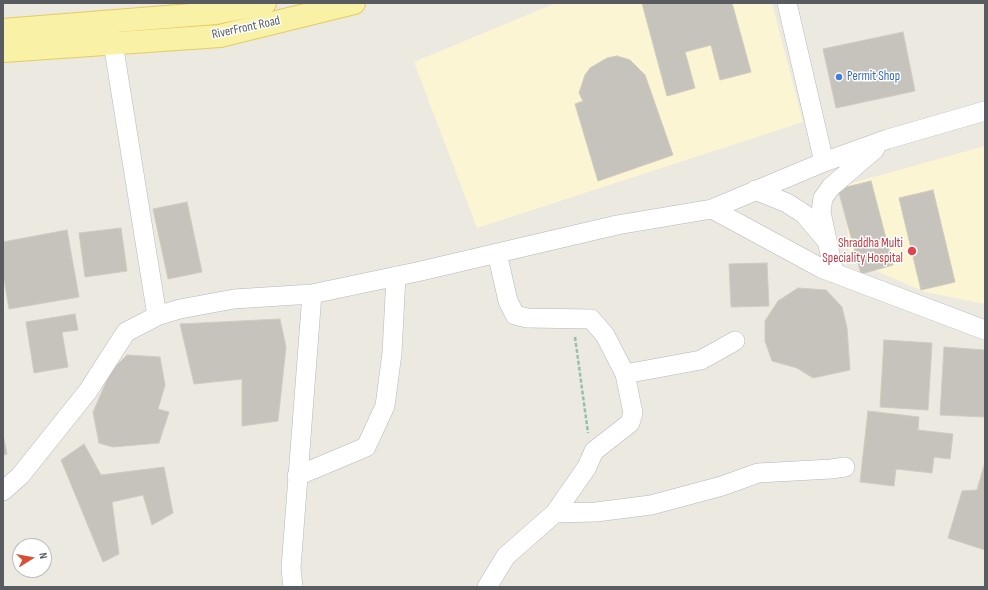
<!DOCTYPE html>
<style>
body{margin:0}
#map{position:relative;width:988px;height:590px;overflow:hidden;background:#ebe9e0;font-family:"Sofia Sans Condensed",sans-serif}
canvas{display:block}
.frame{position:absolute;inset:0;border:4px solid #585b60;pointer-events:none}
.north{position:absolute;left:12px;top:538px;width:40px;height:40px;box-sizing:border-box;background:#fff;border:1px solid #bcbdbf;border-radius:50%;rotate:79deg;font-size:11px;font-weight:700;line-height:16px;text-align:center;color:#585b60}
.north::after{content:'';display:block;margin:auto;width:14px;height:18px;background:#dc4e34;clip-path:polygon(50% 0,100% 100%,50% 72%,0 100%)}
</style>
<div id="map">
<canvas width="988" height="590"></canvas>
<div class="frame"></div>
<div class="north">N</div>
</div>
<script>
const ctx = document.querySelector('canvas').getContext('2d');
ctx.lineJoin = 'round';
function fill(path, color) {
  ctx.fillStyle = color;
  ctx.fill(path, 'evenodd');
}
function toPath(rows) {
  const path = new Path2D();
  for (const r of rows) {
    path.moveTo(r[0], r[1]);
    for (let i = 2; i < r.length; i += 2) path.lineTo(r[i], r[i + 1]);
  }
  return path;
}
function trace(path, color, width, dash) {
  ctx.strokeStyle = color;
  ctx.lineWidth = width;
  ctx.lineCap = dash ? 'butt' : 'round';
  ctx.setLineDash(dash || []);
  ctx.stroke(path);
}
function drawText(font, color, halo, rows, align = 'center') {
  ctx.font = font + ' "Sofia Sans Condensed",sans-serif';
  ctx.lineWidth = 3;
  ctx.setLineDash([]);
  ctx.textBaseline = 'middle';
  ctx.strokeStyle = halo;
  ctx.fillStyle = color;
  for (const [text, x, y, turn = 0] of rows) {
    ctx.save();
    ctx.translate(x, y);
    ctx.rotate((+turn || 0) * Math.PI / 180);
    ctx.textAlign = isNaN(turn) ? turn : align;
    if (halo) ctx.strokeText(text, 0, 0);
    ctx.fillText(text, 0, 0);
    ctx.restore();
  }
}
fill(toPath([
 [556,3,772,3,803,122,477,228,414,62],
 [985,146,985,304,925,292,849,259,845,185]
]), '#fbf5d4');
const building = toPath([
 [642,3,732,3,751,72,720,80,711,45,685,52,695,88,667,96,642,3],
 [903,32,915,91,836,108,823,49,903,32],
 [617,56,630,60,645,75,673,155,598,181,575,104,583,101,579,93,585,75,590,68,607,58,617,56],
 [871,181,893,265,861,274,838,189,871,181],
 [933,190,955,282,921,290,899,198,933,190],
 [187,202,202,272,168,279,153,209,187,202],
 [121,228,127,271,85,277,79,233,121,228],
 [67,230,79,297,9,309,3,273,3,242,67,230],
 [767,263,769,306,731,307,729,264,767,263],
 [798,288,826,290,842,307,847,328,850,370,813,378,797,368,772,361,765,341,765,321,778,301,798,288],
 [75,314,78,330,62,332,68,367,34,373,26,322,75,314],
 [280,319,286,347,278,421,242,426,242,379,194,384,180,324,280,319],
 [884,340,932,343,928,410,880,407,884,340],
 [944,347,985,350,985,417,940,415,944,347],
 [127,355,160,357,165,385,158,409,169,412,159,443,113,447,99,443,93,412,111,371,127,355],
 [868,411,919,417,918,430,953,434,950,459,934,457,932,473,896,469,894,486,860,482,868,411],
 [3,434,7,454,3,455,3,434],
 [84,444,101,475,164,467,173,513,152,525,143,495,112,502,119,554,103,562,61,460,84,444],
 [985,462,985,550,948,538,962,491,977,490,985,462]
]);
fill(building, '#c6c3bd');
trace(building, '#cfcbbf', 1);
const minor = toPath([
 [787,3,824,162],
 [113,43,157,316],
 [755,190,787,203,804,214,826,240],
 [712,209,821,268,985,330],
 [497,253,508,301,515,315,527,318,591,319,605,335,625,374,701,360,735,341],
 [834,273,821,212,823,198,831,187,875,149],
 [297,476,366,447,385,406,392,353,396,276],
 [3,491,20,476,88,391,126,332,157,316,180,309,234,299,312,294,421,271,617,225,712,209,824,162,888,139,985,111],
 [555,513,587,467,594,451,630,423,633,413,625,374],
 [293,587,291,568,312,294],
 [487,587,506,556,555,513,596,512,651,505,722,486,758,473,831,469,845,467]
]);
const major = toPath([
 [3,30,216,13,265,3],
 [3,51,220,36,354,3]
]);
trace(minor, '#b5b7bc', 20);
trace(major, '#e7cb5c', 24);
trace(toPath([
 [575,337,588,433]
]), '#97c1a7', 2.5, [4, 2]);
trace(minor, '#fff', 19);
trace(major, '#f9f2a6', 22);
for (const [x, y, r, color] of [
 [839,77,4,"#3f7fe0"],
 [912,251,5,"#e0444e"]
]) {
  const dot = new Path2D();
  dot.arc(x, y, r, 0, 2 * Math.PI);
  ctx.fillStyle = color;
  ctx.fill(dot);
  trace(dot, '#fff', 1.5);
}
drawText('13px', '#585b60', '#fff', [
 ["RiverFront Road",246,28,-12]
]);
drawText('13px', '#366cbe', '#fff', [
 ["Permit Shop",847,77]
], 'left');
drawText('13px', '#be3a42', '#fff', [
 ["Shraddha Multi",903,244],
 ["Speciality Hospital",903,259]
], 'right');
</script>
